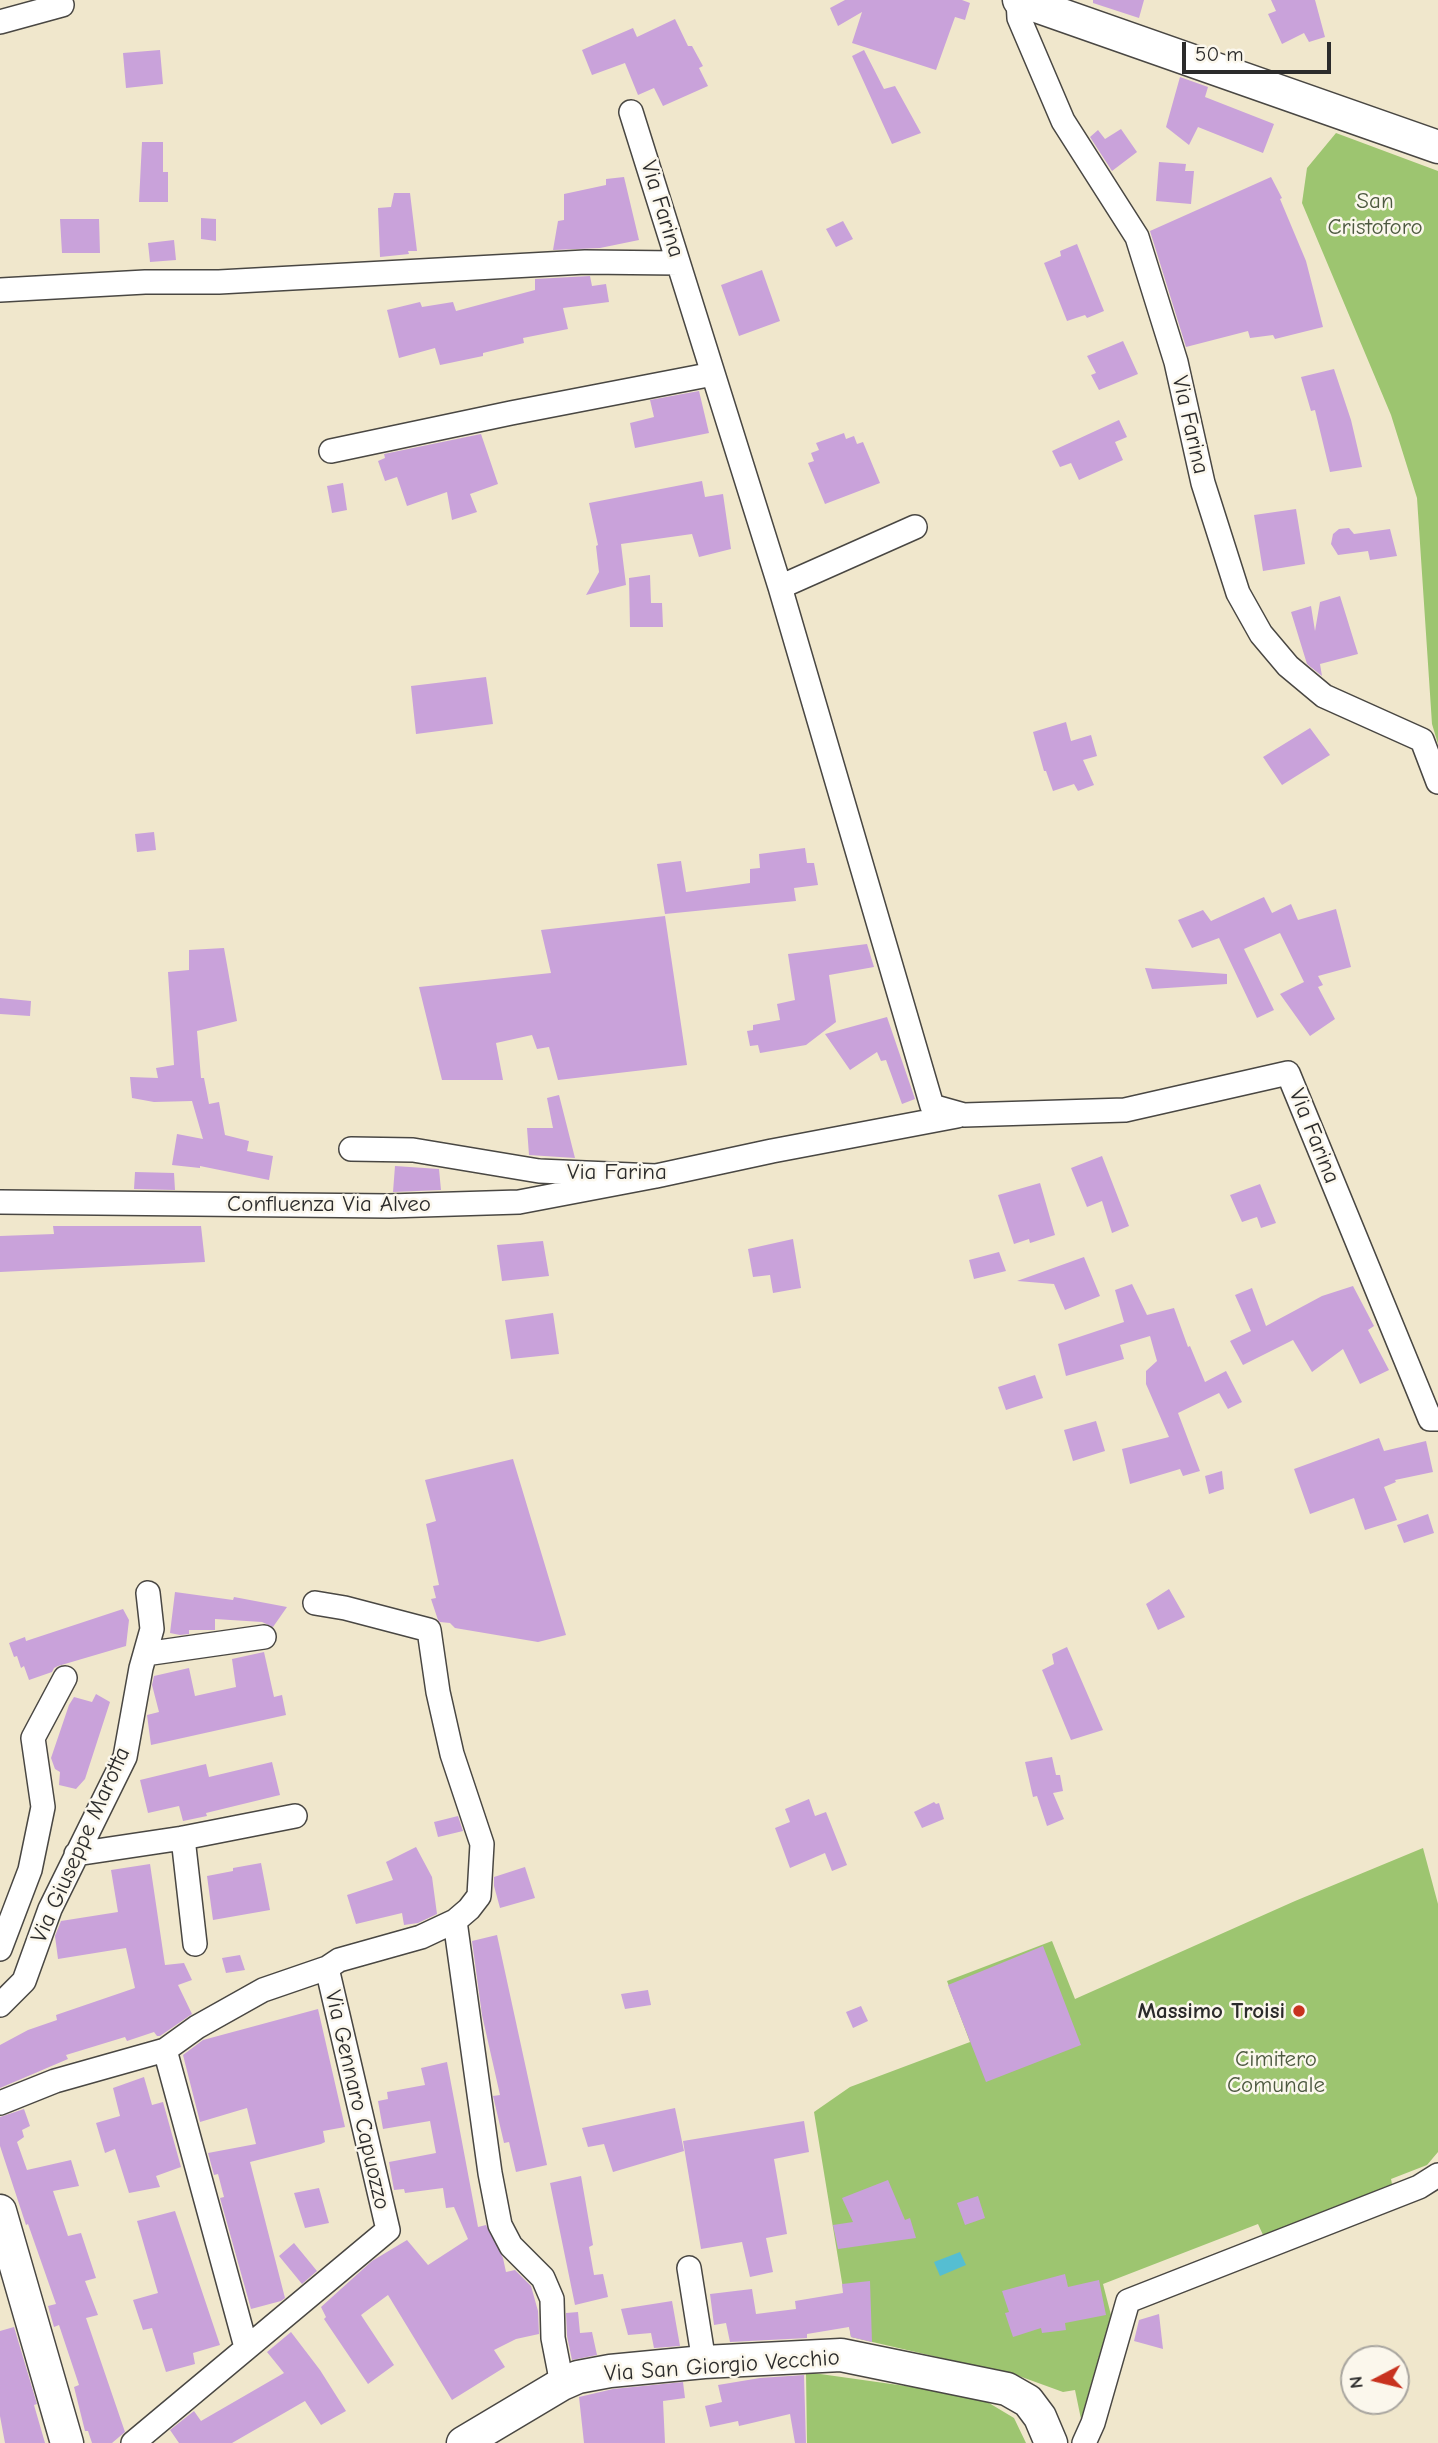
<!DOCTYPE html>
<style>
body{margin:0}
#map{position:relative;width:1438px;height:2443px;overflow:hidden;background:#f0e7cc;font-family:"Comic Neue",sans-serif}
canvas{display:block}
.north{position:absolute;left:1340px;top:2345px;width:70px;height:70px;box-sizing:border-box;background:#fbf7ec;border:2px solid #a8a59f;border-radius:50%;rotate:263deg;font-size:19px;font-weight:700;line-height:28px;text-align:center;color:#2b2b2b}
.north::after{content:'';display:block;margin:auto;width:24px;height:32px;background:#c8321e;clip-path:polygon(50% 0,100% 100%,50% 72%,0 100%)}
.scale{position:absolute;left:1182px;top:42px;width:149px;height:32px;box-sizing:border-box;border:4px solid #2b2b2b;border-top:0;padding-left:9px;font-size:21px;line-height:24px;white-space:nowrap;color:#2b2b2b;-webkit-text-stroke:5px #fbf7ec;paint-order:stroke}
</style>
<div id="map">
<canvas width="1438" height="2443"></canvas>
<div class="north">N</div>
<div class="scale">50 m</div>
</div>
<script>
const ctx = document.querySelector('canvas').getContext('2d');
ctx.lineJoin = 'round';
function fill(path, color) {
  ctx.fillStyle = color;
  ctx.fill(path, 'evenodd');
}
function toPath(rows) {
  const path = new Path2D();
  for (const r of rows) {
    path.moveTo(r[0], r[1]);
    for (let i = 2; i < r.length; i += 2) path.lineTo(r[i], r[i + 1]);
  }
  return path;
}
function trace(path, color, width, dash) {
  ctx.strokeStyle = color;
  ctx.lineWidth = width;
  ctx.lineCap = dash ? 'butt' : 'round';
  ctx.setLineDash(dash || []);
  ctx.stroke(path);
}
function drawText(font, color, halo, rows, align = 'center') {
  ctx.font = font + ' "Comic Neue",sans-serif';
  ctx.lineWidth = 5;
  ctx.setLineDash([]);
  ctx.textBaseline = 'middle';
  ctx.strokeStyle = halo;
  ctx.fillStyle = color;
  for (const [text, x, y, turn = 0] of rows) {
    ctx.save();
    ctx.translate(x, y);
    ctx.rotate((+turn || 0) * Math.PI / 180);
    ctx.textAlign = isNaN(turn) ? turn : align;
    if (halo) ctx.strokeText(text, 0, 0);
    ctx.fillText(text, 0, 0);
    ctx.restore();
  }
}
fill(toPath([
 [1336,133,1438,171,1438,744,1432,724,1417,498,1391,415,1302,203,1307,168],
 [1423,1848,1438,1904,1438,2152,1427,2165,1391,2179,1392,2184,1264,2237,1258,2224,1103,2284,1111,2315,1081,2419,1075,2390,1063,2392,1019,2376,851,2337,814,2112,850,2087,970,2042,947,1981,1052,1941,1075,1999,1295,1901],
 [806,2372,941,2391,984,2400,1014,2418,1026,2443,807,2443]
]), '#9dc570');
fill(toPath([
 [960,2252,966,2265,940,2276,934,2262]
]), '#55bed2');
fill(toPath([
 [845,0,962,0,970,3,965,20,955,17,936,70,852,43,862,12,838,26,830,8],
 [1093,0,1144,0,1139,18,1093,3],
 [1271,0,1315,0,1325,37,1309,42,1304,33,1282,44,1268,14,1276,11],
 [675,19,688,46,692,46,703,66,699,68,708,86,663,106,654,88,638,95,625,63,592,75,582,50,633,28,637,37],
 [160,50,163,84,126,88,123,53],
 [864,50,884,89,895,86,921,133,892,144,852,56],
 [1180,77,1208,87,1205,97,1274,124,1263,153,1198,127,1189,145,1166,127],
 [1121,129,1137,152,1112,171,1090,137,1098,130,1105,139],
 [142,142,163,142,163,172,168,172,168,202,139,202],
 [1159,162,1186,164,1185,171,1194,171,1191,204,1156,201],
 [624,177,639,240,600,248,553,250,558,221,564,220,564,194,606,185,606,179],
 [1271,177,1282,198,1280,199,1306,261,1323,327,1275,339,1273,335,1250,338,1248,331,1186,347,1150,231],
 [394,193,410,193,417,251,408,251,409,254,380,257,378,208,391,207],
 [201,218,216,219,216,241,201,239],
 [60,219,99,219,100,253,62,253],
 [843,221,853,239,836,247,826,229],
 [174,240,176,260,150,262,148,243],
 [1077,244,1104,311,1087,318,1085,315,1067,321,1044,263,1061,256,1060,251],
 [762,270,780,321,739,336,721,285],
 [590,276,592,286,606,284,609,302,563,308,568,329,523,338,524,343,483,353,483,356,440,365,435,348,399,358,387,310,420,302,422,307,453,302,456,311,535,290,535,279],
 [1123,341,1138,374,1099,390,1091,375,1096,373,1087,356],
 [1334,369,1351,420,1362,467,1330,472,1315,410,1311,411,1301,377],
 [699,391,709,433,635,448,630,423,654,417,650,400],
 [1119,420,1127,437,1115,442,1123,460,1079,480,1071,463,1060,467,1052,451],
 [844,433,846,439,854,436,857,444,863,442,880,483,825,504,808,463,814,461,811,453,819,450,816,443],
 [481,434,498,484,470,494,477,512,452,520,447,492,407,506,397,477,385,481,378,461,385,458,384,454],
 [702,481,705,497,723,494,731,549,699,557,692,534,621,544,626,585,586,595,599,572,596,546,598,545,589,503],
 [343,483,347,510,332,513,327,486],
 [1296,509,1305,564,1263,571,1254,515],
 [1349,528,1354,534,1390,529,1397,556,1370,560,1368,551,1338,555,1331,544,1333,534,1339,529],
 [650,575,651,603,662,603,663,627,630,627,629,578],
 [1340,596,1358,654,1320,664,1322,676,1307,664,1291,612,1311,606,1315,631,1320,602],
 [486,677,493,724,416,734,411,686],
 [1066,722,1071,741,1091,735,1097,756,1083,760,1094,785,1078,791,1074,784,1053,791,1046,771,1044,771,1033,732],
 [1310,728,1330,755,1282,785,1263,757],
 [154,832,156,850,137,852,135,834],
 [805,848,807,863,814,863,818,885,794,888,796,901,665,914,657,864,681,861,686,892,750,883,750,869,760,868,759,854],
 [1264,897,1272,913,1291,904,1298,920,1336,909,1351,967,1318,976,1323,985,1318,987,1335,1019,1310,1036,1280,994,1304,982,1280,933,1244,949,1274,1010,1257,1018,1219,938,1192,948,1178,920,1203,910,1211,921],
 [665,916,687,1065,558,1080,549,1047,537,1049,532,1035,496,1043,503,1080,442,1080,419,987,551,973,541,930],
 [867,944,874,967,829,975,836,1022,806,1045,760,1053,758,1045,750,1046,747,1031,753,1030,753,1025,780,1020,777,1004,795,1000,788,954],
 [224,948,237,1021,197,1031,201,1078,204,1078,209,1104,219,1102,225,1135,249,1141,247,1151,273,1156,269,1180,200,1166,200,1168,172,1165,177,1134,203,1139,192,1101,154,1102,132,1098,130,1077,158,1078,156,1068,174,1065,168,972,189,970,189,950],
 [1145,968,1227,974,1227,984,1152,989],
 [0,998,31,1001,30,1016,0,1014],
 [887,1017,915,1099,902,1104,886,1060,881,1061,877,1052,850,1070,825,1034],
 [559,1095,575,1158,529,1155,527,1128,553,1128,547,1098],
 [1102,1156,1129,1226,1112,1233,1102,1201,1087,1207,1071,1168],
 [395,1166,439,1169,441,1190,393,1192],
 [135,1172,174,1173,175,1190,134,1189],
 [1040,1183,1055,1235,1030,1243,1029,1239,1014,1244,998,1195],
 [1260,1184,1276,1223,1261,1228,1257,1217,1242,1222,1230,1195],
 [53,1226,201,1226,205,1262,0,1272,0,1236,54,1234],
 [793,1239,801,1288,773,1293,770,1275,753,1277,748,1249],
 [543,1241,549,1276,502,1281,497,1245],
 [999,1252,1006,1271,974,1279,969,1260],
 [1084,1257,1100,1296,1065,1310,1054,1284,1017,1281],
 [1132,1284,1147,1315,1174,1308,1188,1347,1190,1346,1205,1382,1226,1371,1242,1402,1228,1409,1219,1393,1178,1413,1200,1471,1183,1476,1180,1469,1130,1484,1122,1449,1169,1437,1146,1384,1146,1371,1157,1361,1150,1336,1120,1345,1124,1359,1066,1376,1058,1344,1124,1322,1115,1290],
 [1353,1286,1374,1326,1368,1330,1389,1370,1360,1384,1343,1349,1312,1372,1293,1340,1243,1365,1230,1341,1251,1331,1235,1295,1252,1288,1266,1326,1322,1296],
 [553,1313,559,1354,511,1359,505,1320],
 [1035,1375,1043,1398,1006,1410,998,1387],
 [1096,1421,1105,1451,1073,1461,1064,1430],
 [1379,1438,1384,1451,1426,1441,1433,1472,1395,1480,1396,1482,1384,1487,1397,1520,1365,1530,1354,1498,1310,1514,1294,1469],
 [513,1459,566,1635,538,1642,455,1628,450,1623,440,1622,438,1620,431,1599,436,1598,433,1586,439,1585,426,1524,436,1521,425,1480],
 [1222,1471,1224,1489,1209,1494,1205,1476],
 [1428,1514,1434,1533,1404,1543,1397,1525],
 [1169,1589,1185,1617,1158,1630,1146,1604],
 [175,1592,233,1600,234,1597,287,1607,273,1627,262,1622,215,1619,215,1630,189,1630,189,1634,180,1635,170,1633],
 [123,1609,129,1620,126,1646,58,1666,54,1668,52,1672,29,1680,24,1666,21,1668,17,1656,14,1657,9,1643,25,1637,26,1641],
 [1067,1647,1103,1730,1071,1740,1042,1670,1054,1664,1052,1654],
 [264,1652,274,1697,282,1695,286,1715,151,1745,147,1715,159,1712,152,1685,154,1676,189,1668,195,1696,236,1687,232,1659],
 [96,1694,110,1702,85,1779,76,1789,59,1785,60,1772,55,1769,51,1758,69,1705,74,1697,92,1702],
 [1052,1757,1056,1775,1060,1775,1063,1791,1053,1793,1064,1819,1047,1826,1037,1796,1033,1797,1025,1762],
 [272,1762,280,1795,206,1813,207,1816,183,1821,179,1806,148,1813,140,1780,206,1764,209,1777],
 [809,1799,815,1816,826,1812,847,1865,832,1871,825,1853,790,1868,775,1828,790,1822,785,1809],
 [934,1802,936,1804,939,1803,944,1819,922,1828,914,1812],
 [458,1816,463,1831,438,1837,434,1822],
 [416,1847,432,1877,437,1914,418,1923,404,1925,402,1913,356,1924,347,1895,393,1880,386,1862],
 [261,1863,270,1910,213,1920,207,1876,233,1871,233,1868],
 [150,1864,165,1965,184,1963,192,1980,178,1985,192,2014,160,2036,157,2036,154,2032,127,2041,125,2037,66,2055,68,2059,0,2088,0,2045,28,2030,57,2020,56,2015,135,1988,126,1948,58,1959,55,1936,61,1921,118,1912,111,1870],
 [525,1867,535,1898,500,1908,494,1886,494,1877],
 [497,1935,547,2165,516,2172,509,2142,504,2143,494,2100,493,2096,500,2095,482,2015,472,1941],
 [1043,1946,1081,2045,986,2082,948,1985],
 [240,1955,245,1970,226,1973,222,1958],
 [648,1990,651,2005,625,2009,621,1994],
 [861,2006,868,2021,853,2028,846,2012],
 [318,2009,345,2127,323,2131,325,2142,321,2144,250,2162,285,2298,281,2301,251,2309,220,2198,224,2197,218,2174,214,2175,208,2153,256,2144,247,2108,200,2122,183,2055,203,2040],
 [447,2062,478,2227,486,2225,503,2258,506,2272,515,2270,531,2286,538,2311,539,2334,516,2339,494,2350,505,2367,452,2400,388,2295,361,2315,394,2365,368,2384,324,2319,326,2317,321,2307,372,2261,407,2240,428,2265,468,2239,454,2207,446,2208,443,2188,405,2193,404,2189,394,2190,389,2162,436,2153,430,2121,383,2129,378,2101,388,2099,387,2092,425,2085,421,2068],
 [144,2077,152,2105,163,2102,181,2167,156,2176,160,2187,129,2193,115,2149,105,2153,96,2123,120,2116,113,2088],
 [675,2108,684,2151,613,2172,604,2144,588,2147,582,2128],
 [24,2109,30,2126,22,2130,24,2137,17,2142,27,2170,71,2160,79,2186,53,2191,68,2236,81,2233,96,2278,85,2281,98,2315,86,2318,125,2432,112,2443,92,2443,88,2431,85,2431,74,2387,79,2385,59,2325,54,2327,48,2306,56,2304,28,2224,26,2225,0,2146,0,2117],
 [804,2121,809,2152,774,2159,787,2234,766,2238,773,2272,750,2277,742,2242,701,2249,683,2141],
 [581,2176,593,2245,589,2247,594,2275,603,2274,608,2297,575,2305,550,2183],
 [888,2180,905,2220,910,2218,916,2238,838,2249,833,2225,853,2222,842,2198],
 [319,2188,329,2223,305,2228,294,2193],
 [978,2196,985,2218,965,2225,957,2203],
 [175,2211,220,2345,193,2353,195,2364,166,2372,152,2328,143,2330,133,2300,158,2293,137,2221],
 [294,2243,317,2271,302,2284,279,2256],
 [1065,2274,1068,2287,1099,2280,1106,2315,1065,2323,1066,2330,1042,2333,1041,2328,1013,2337,1005,2313,1009,2312,1002,2291],
 [870,2281,872,2342,851,2337,849,2327,807,2334,807,2338,730,2342,726,2323,714,2325,710,2294,752,2289,756,2314,796,2309,795,2301,843,2293,842,2284],
 [672,2301,680,2346,654,2348,651,2333,628,2335,621,2309],
 [578,2312,580,2333,592,2332,597,2355,572,2360,567,2336,566,2313],
 [1159,2314,1163,2349,1134,2341,1139,2320],
 [14,2327,37,2404,34,2405,45,2443,5,2443,0,2416,0,2331],
 [291,2332,320,2370,346,2411,321,2425,305,2401,232,2443,179,2443,170,2430,194,2411,201,2421,284,2373,267,2352],
 [804,2375,806,2443,795,2443,790,2414,739,2426,738,2421,710,2427,705,2406,722,2402,718,2385,760,2378],
 [683,2382,685,2398,663,2401,665,2443,584,2443,579,2397,613,2389]
]), '#c9a2da');
const street = toPath([
 [1018,0,1019,18,1063,121,1137,237,1176,362,1203,483,1238,593,1261,634,1288,666,1324,696,1422,740,1438,782],
 [0,22,62,5],
 [631,112,780,587,932,1106,964,1115,1125,1110,1288,1073,1430,1419,1438,1419],
 [0,290,145,282,219,282,585,262,678,263],
 [331,451,511,413,713,374],
 [780,587,915,527],
 [351,1149,413,1150,539,1171,656,1176,772,1151,957,1116],
 [0,1202,389,1206,519,1202,656,1176],
 [315,1603,345,1608,429,1630,438,1692,452,1754,482,1844,479,1896,469,1909,455,1921,421,1937,339,1960,327,1968],
 [145,1654,264,1637],
 [183,1838,195,1944],
 [76,1854,183,1838,295,1816],
 [455,1921,490,2173,500,2225,511,2246,543,2278,552,2299,553,2338,562,2384],
 [0,1949,30,1870,43,1807,33,1738,65,1678],
 [0,2005,24,1981,50,1909,125,1757,141,1668,152,1629,148,1593],
 [165,2050,246,2347],
 [0,2103,55,2081,165,2050,197,2027,263,1990,327,1968,388,2230,133,2443],
 [689,2268,704,2362],
 [1084,2443,1093,2423,1128,2301,1419,2187,1438,2175]
]);
const secondary = toPath([
 [1019,0,1438,147],
 [0,2211,67,2443],
 [463,2443,562,2384,578,2377,610,2371,704,2362,841,2355,1007,2389,1028,2401,1040,2417,1051,2443]
]);
trace(street, '#494743', 26);
trace(secondary, '#494743', 35);
trace(street, '#fff', 23);
trace(secondary, '#fff', 32);
for (const [x, y, r, color] of [
 [1299,2011,7,"#c8321e"]
]) {
  const dot = new Path2D();
  dot.arc(x, y, r, 0, 2 * Math.PI);
  ctx.fillStyle = color;
  ctx.fill(dot);
  trace(dot, '#fbf7ec', 2.5);
}
drawText('23px', '#4d5940', '#fbf7ec', [
 ["San",1375,201],
 ["Cristoforo",1375,227],
 ["Cimitero",1276,2059],
 ["Comunale",1276,2085]
]);
drawText('23px', '#2b2b2b', '#fbf7ec', [
 ["Via Farina",662,209,73],
 ["Via Farina",1190,425,77],
 ["Via Farina",1314,1136,68],
 ["Via Farina",617,1172],
 ["Confluenza Via Alveo",329,1204],
 ["Via Giuseppe Marotta",81,1845,-66],
 ["Via Gennaro Capuozzo",357,2100,77],
 ["Via San Giorgio Vecchio",722,2366,-4]
]);
drawText('bold 23px', '#2b2b2b', '#fbf7ec', [
 ["Massimo Troisi",1285,2011]
], 'right');
</script>
